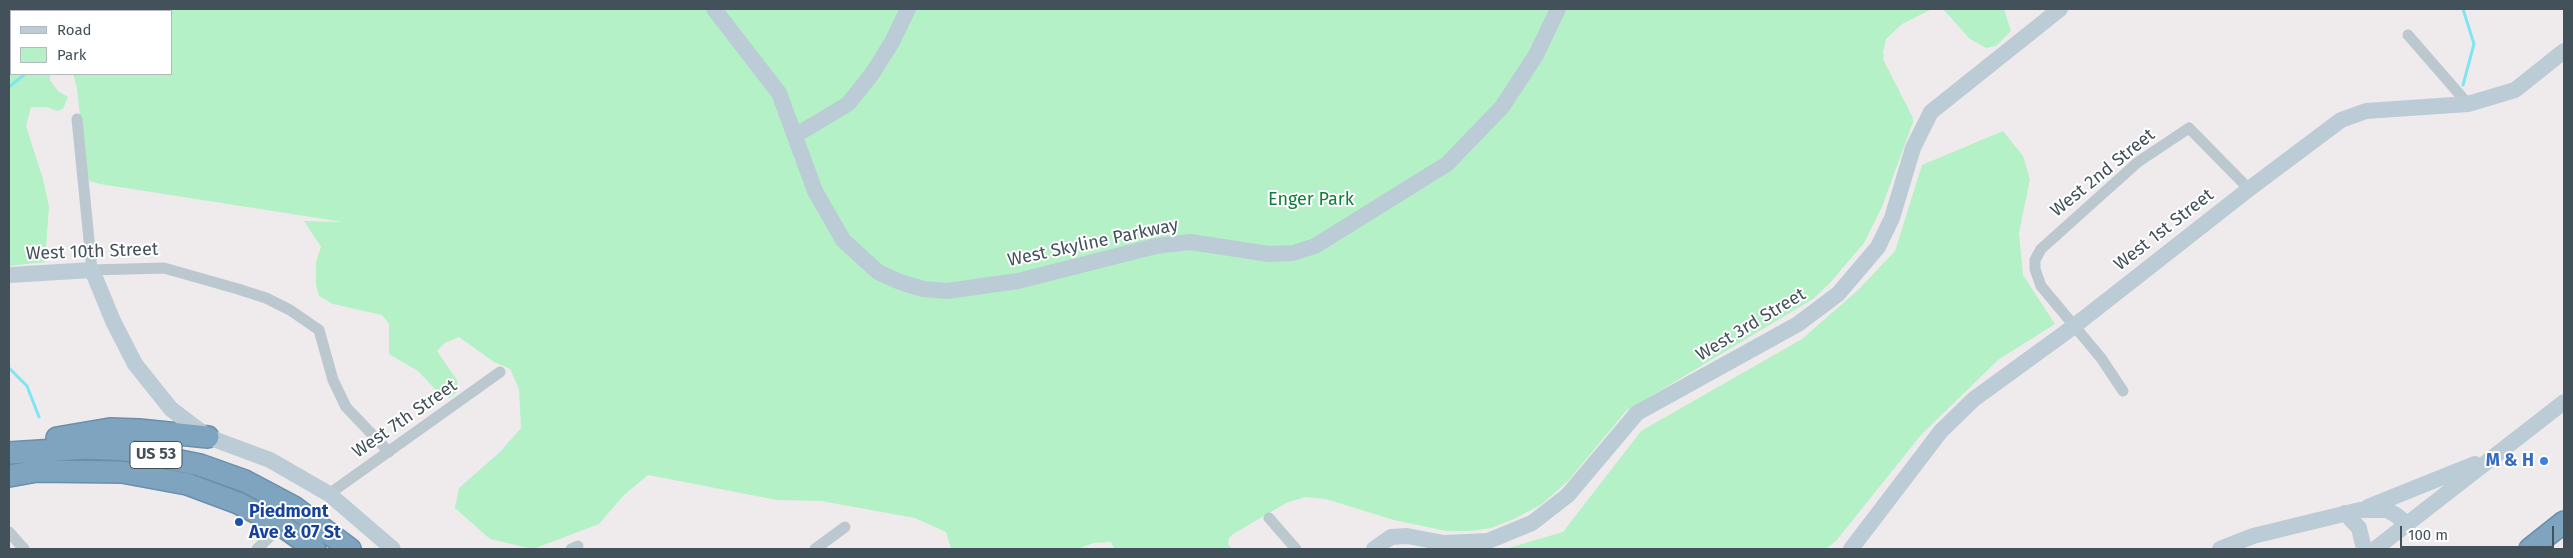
<!DOCTYPE html>
<style>
body{margin:0}
#map{position:relative;width:2573px;height:558px;overflow:hidden;background:#efebec;font-family:"Fira Sans",sans-serif}
canvas{display:block}
.frame{position:absolute;inset:0;border:10px solid #43515a;pointer-events:none}
.legend{position:absolute;left:10px;top:10px;width:162px;height:65px;box-sizing:border-box;background:#fff;border:1px solid #b4b9bd;margin:0;padding:6px 9px;list-style:none;font-size:15px;color:#43515a}
.legend li{display:flex;align-items:center;gap:10px;height:25px}
.legend b{width:25px;border:1px solid #b4b9bd}
.scale{position:absolute;left:2400px;top:526px;width:154px;height:22px;box-sizing:border-box;border:2px solid #43515a;border-top:0;padding-left:6px;font-size:15px;line-height:18px;white-space:nowrap;color:#43515a;-webkit-text-stroke:4px #fff;paint-order:stroke}
</style>
<div id="map">
<canvas width="2573" height="558"></canvas>
<div class="frame"></div>
<ul class="legend">
<li><b style="height:6px;background:#bcccd7"></b>Road</li>
<li><b style="height:14px;background:#b5f1c6"></b>Park</li>
</ul>
<div class="scale">100 m</div>
</div>
<script>
const ctx = document.querySelector('canvas').getContext('2d');
ctx.lineJoin = 'round';
function fill(path, color) {
  ctx.fillStyle = color;
  ctx.fill(path, 'evenodd');
}
function toPath(rows) {
  const path = new Path2D();
  for (const r of rows) {
    path.moveTo(r[0], r[1]);
    for (let i = 2; i < r.length; i += 2) path.lineTo(r[i], r[i + 1]);
  }
  return path;
}
function trace(path, color, width, dash) {
  ctx.strokeStyle = color;
  ctx.lineWidth = width;
  ctx.lineCap = dash ? 'butt' : 'round';
  ctx.setLineDash(dash || []);
  ctx.stroke(path);
}
function drawText(font, color, halo, rows, align = 'center') {
  ctx.font = font + ' "Fira Sans",sans-serif';
  ctx.lineWidth = 4;
  ctx.setLineDash([]);
  ctx.textBaseline = 'middle';
  ctx.strokeStyle = halo;
  ctx.fillStyle = color;
  for (const [text, x, y, turn = 0] of rows) {
    ctx.save();
    ctx.translate(x, y);
    ctx.rotate((+turn || 0) * Math.PI / 180);
    ctx.textAlign = isNaN(turn) ? turn : align;
    if (halo) ctx.strokeText(text, 0, 0);
    ctx.fillText(text, 0, 0);
    ctx.restore();
  }
}
fill(toPath([
 [9,9,1932,9,1902,24,1886,39,1883,52,1884,61,1913,118,1913,122,1882,207,1864,243,1829,284,1813,299,1626,411,1568,481,1542,504,1514,519,1491,528,1471,531,1446,531,1394,520,1326,499,1305,497,1286,503,1233,534,1229,538,1228,544,1232,549,1114,549,1111,542,1094,543,1077,549,951,549,946,532,915,518,821,501,777,500,648,475,624,495,599,524,533,549,490,539,455,508,459,488,500,452,521,428,519,389,510,369,494,362,459,337,445,343,437,351,457,380,458,391,449,398,435,389,418,371,389,354,389,324,382,315,333,304,319,296,316,285,316,262,321,247,304,221,343,222,100,184,90,181,86,175,77,88,73,74,171,74,171,11,11,11,11,74,50,74,50,80,58,91,68,97,63,109,57,111,47,107,31,107,26,126,43,179,49,207,45,262,9,266],
 [1943,9,2004,9,2011,31,1996,46,1986,48,1970,39],
 [2003,131,2023,156,2030,179,2019,233,2023,275,2055,324,1998,360,1921,435,1836,541,1826,549,1505,549,1563,532,1641,431,1802,339,1858,290,1895,251,1922,165]
]), '#b5f1c6');
trace(toPath([
 [113,11,114,9],
 [2463,85,2474,44,2463,9],
 [9,87,25,74],
 [9,368,27,386,39,417]
]), '#7fe5f1', 3);
const highway = toPath([
 [57,438,110,429,139,430,208,437],
 [9,453,87,448,126,450,200,465,245,481,294,507,350,549],
 [9,476,37,471,122,472,187,484,238,503,282,526,315,549],
 [2530,549,2564,522]
]);
trace(highway, '#6a8fab', 24);
trace(toPath([
 [2408,35,2468,104],
 [77,119,92,270,164,268,238,289,266,298,290,310,319,330,333,380,346,407,389,452],
 [2123,391,2101,358,2041,286,2035,269,2035,260,2041,249,2138,162,2189,128,2249,189],
 [329,494,500,372],
 [1269,518,1296,549],
 [9,532,24,549],
 [257,549,284,523],
 [571,549,578,546],
 [815,549,845,527]
]), '#bbc8d0', 11);
trace(toPath([
 [714,9,779,93,815,191,843,240,878,272,900,282,923,289,947,291,1018,281,1156,246,1190,242,1269,254,1293,253,1315,246,1447,164,1502,107,1536,55,1558,9],
 [796,135,848,104,872,74,892,42,908,9],
 [9,275,92,270,113,321,135,364,171,409,208,437,270,460,329,494,393,549],
 [2368,507,2475,464],
 [2345,513,2359,528,2364,549],
 [1374,549,1391,537,1407,536,1444,543,1488,541,1532,523,1568,495,1637,413,1798,324,1838,294,1878,247,1892,218,1913,148,1931,112,2060,9],
 [1851,549,1941,431,1974,399,2073,327,2249,189,2341,120,2366,111,2468,104,2515,90,2564,51],
 [2220,549,2253,536,2360,510,2387,510,2396,515,2407,524],
 [2375,549,2564,402]
]), '#bcccd7', 16);
trace(highway, '#7fa4bf', 21);
for (const [x, y, r, color] of [
 [2544,461,5,"#3f7fe0"],
 [239,522,5,"#1a4fb4"]
]) {
  const dot = new Path2D();
  dot.arc(x, y, r, 0, 2 * Math.PI);
  ctx.fillStyle = color;
  ctx.fill(dot);
  trace(dot, '#fff', 2);
}
for (const [x, y, w] of [
 [156,455,52]
]) {
  const box = new Path2D();
  box.roundRect(x - w / 2, y - 13.5, w, 27, 4);
  ctx.fillStyle = '#fff';
  ctx.fill(box);
  trace(box, '#43515a', 1);
}
drawText('bold 16px', '#43515a', null, [
 ["US 53",156,455]
]);
drawText('18px', '#43515a', '#fff', [
 ["West 2nd Street",2103,173,-39],
 ["West 1st Street",2164,230,-38],
 ["West Skyline Parkway",1093,243,-12],
 ["West 10th Street",92,252,-2],
 ["West 3rd Street",1751,325,-31],
 ["West 7th Street",405,419,-35]
]);
drawText('18px', '#107f3d', '#fff', [
 ["Enger Park",1311,200]
]);
drawText('bold 18px', '#366cbe', '#fff', [
 ["M & H",2534,461]
], 'right');
drawText('bold 18px', '#164399', '#fff', [
 ["Piedmont",249,512],
 ["Ave & 07 St",249,533]
], 'left');
</script>
